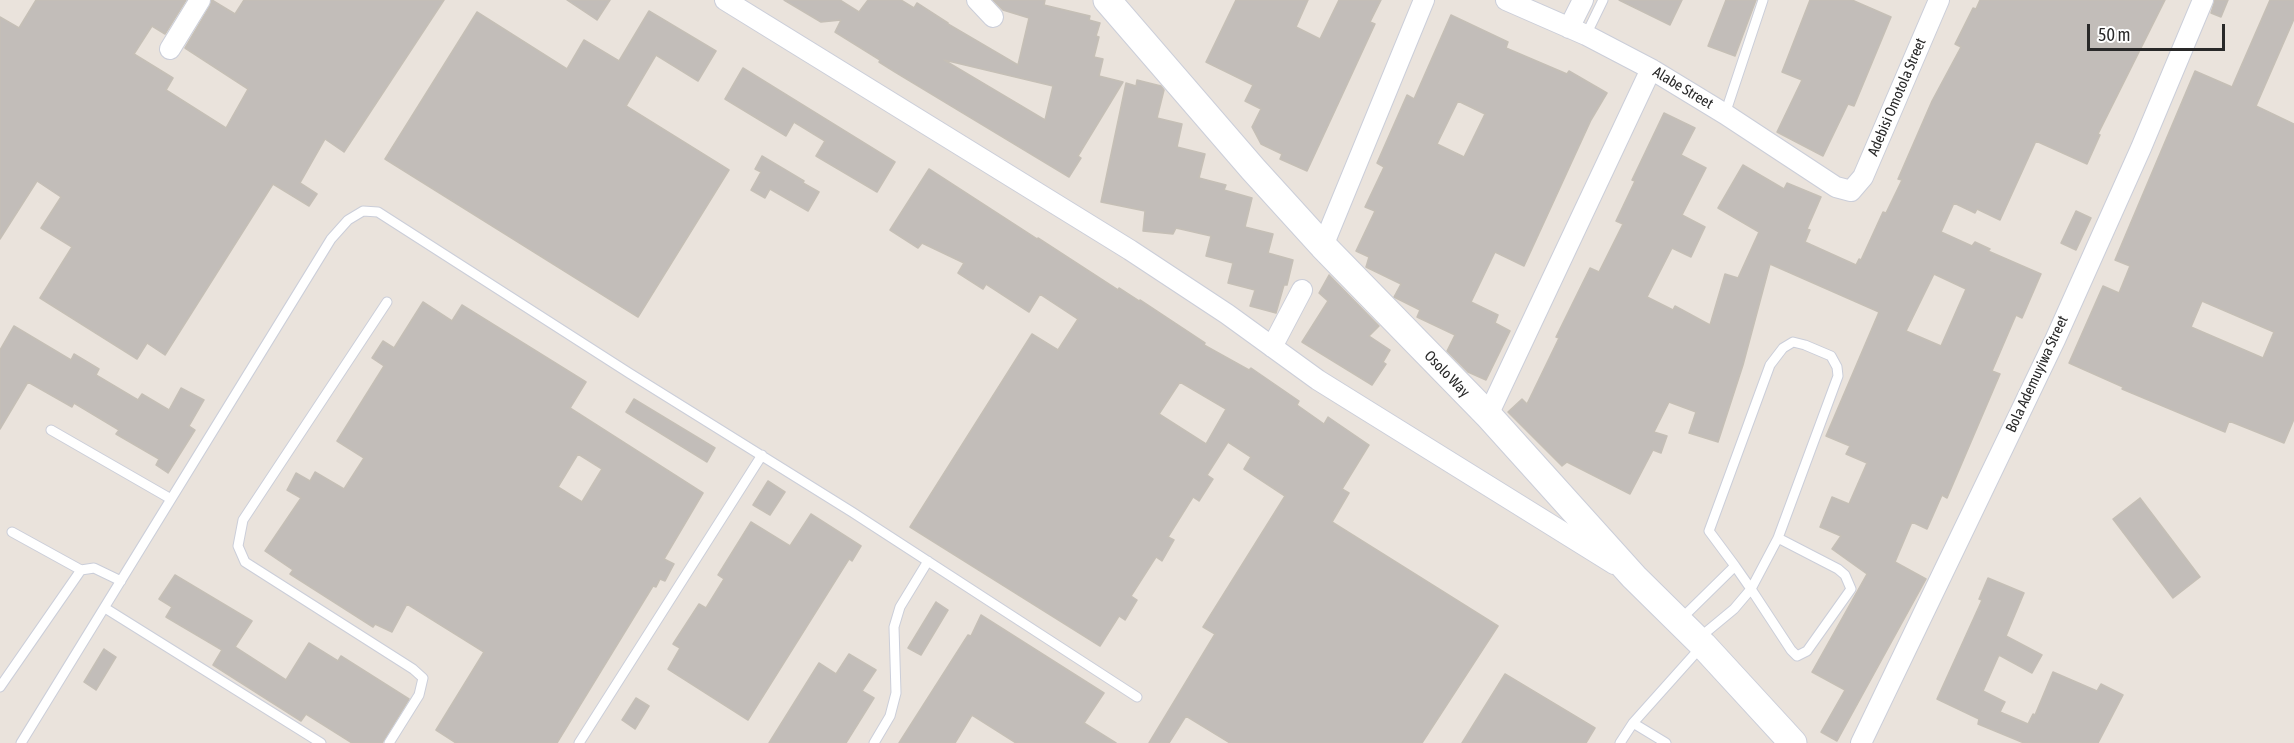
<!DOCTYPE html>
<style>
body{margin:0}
#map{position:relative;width:2294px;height:743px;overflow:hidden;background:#eae3dc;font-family:"Asap Condensed",sans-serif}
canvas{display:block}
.scale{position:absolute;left:2087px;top:24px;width:138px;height:27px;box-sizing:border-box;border:3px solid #292929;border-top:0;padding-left:8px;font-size:18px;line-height:21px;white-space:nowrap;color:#292929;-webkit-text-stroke:4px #fff;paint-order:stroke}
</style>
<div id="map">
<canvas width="2294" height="743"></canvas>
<div class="scale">50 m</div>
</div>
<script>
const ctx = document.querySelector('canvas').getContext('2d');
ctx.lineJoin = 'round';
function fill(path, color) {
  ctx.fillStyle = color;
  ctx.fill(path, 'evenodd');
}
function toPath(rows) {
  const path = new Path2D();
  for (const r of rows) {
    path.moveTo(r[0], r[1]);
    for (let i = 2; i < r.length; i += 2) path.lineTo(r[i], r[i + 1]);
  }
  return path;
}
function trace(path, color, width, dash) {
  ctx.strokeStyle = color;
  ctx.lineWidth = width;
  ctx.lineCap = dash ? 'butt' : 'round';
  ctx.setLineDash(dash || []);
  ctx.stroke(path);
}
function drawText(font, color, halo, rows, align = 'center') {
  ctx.font = font + ' "Asap Condensed",sans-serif';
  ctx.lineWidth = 4.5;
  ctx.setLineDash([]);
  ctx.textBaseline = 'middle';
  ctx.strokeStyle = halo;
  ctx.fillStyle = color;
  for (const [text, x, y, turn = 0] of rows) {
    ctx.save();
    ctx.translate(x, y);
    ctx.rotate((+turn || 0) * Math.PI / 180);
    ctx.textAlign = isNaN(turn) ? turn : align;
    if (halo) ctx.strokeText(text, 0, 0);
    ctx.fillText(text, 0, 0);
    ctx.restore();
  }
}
const building = toPath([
 [36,0,186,0,165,34,152,26,134,54,173,78,166,90,226,128,248,89,185,48,210,6,212,0,235,14,244,0,444,0,344,152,325,139,300,183,317,194,309,206,273,184,165,355,147,343,137,359,40,298,72,247,41,228,61,197,37,181,0,239,0,17,19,28,36,0],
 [567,0,610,0,597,20,567,0],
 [784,0,840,0,859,12,868,0,901,0,914,8,917,3,948,23,948,24,1018,65,1029,18,1003,10,993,0,1045,0,1044,5,1090,16,1089,20,1100,23,1096,36,1099,37,1094,57,1103,59,1099,76,1123,82,1078,156,1081,158,1069,177,895,72,879,62,880,60,835,32,841,20,821,22,784,0],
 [944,60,1053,86,1045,120,944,60],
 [1236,0,1308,0,1296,27,1320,39,1339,0,1381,0,1370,22,1375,24,1307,171,1280,159,1282,154,1261,144,1252,127,1261,109,1245,101,1253,85,1206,62,1236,0],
 [1619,0,1682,0,1670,25,1619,0],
 [1726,0,1756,0,1735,56,1708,46,1726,0],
 [1810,0,1852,0,1891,17,1854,106,1848,104,1823,156,1777,132,1802,80,1782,72,1810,0],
 [1980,0,2165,0,2098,134,2100,135,2087,164,2036,141,2000,220,1977,209,1975,213,1954,203,1941,232,1972,246,1975,242,1990,249,1988,251,2041,274,2022,318,2016,315,1992,371,2000,374,1947,498,1942,495,1927,529,1912,522,1895,562,1926,579,1837,741,1821,732,1845,690,1812,672,1867,574,1832,549,1841,536,1820,527,1832,497,1849,504,1867,463,1846,454,1850,446,1826,436,1879,312,1770,264,1743,365,1718,442,1689,433,1696,412,1669,402,1654,432,1667,436,1661,453,1653,450,1630,494,1567,462,1562,466,1508,412,1522,399,1527,404,1559,338,1556,337,1590,268,1599,272,1623,224,1616,221,1635,181,1632,180,1664,113,1695,128,1681,155,1706,168,1682,215,1705,227,1691,257,1672,248,1647,297,1673,310,1675,306,1710,325,1725,274,1738,278,1759,232,1718,208,1743,165,1784,189,1787,183,1821,197,1807,229,1810,230,1805,242,1856,265,1859,259,1861,260,1883,212,1886,213,1902,180,1898,179,1932,101,1961,47,1955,44,1973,8,1976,9,1980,0],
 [1934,274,1966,289,1941,346,1906,331,1934,274],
 [2215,0,2228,0,2221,17,2211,13,2215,0],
 [2270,0,2294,0,2294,19,2256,106,2294,124,2294,419,2284,443,2229,421,2225,432,2122,389,2123,387,2069,363,2103,286,2119,293,2130,266,2115,260,2195,71,2232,87,2270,0],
 [2202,301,2274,332,2263,358,2191,327,2202,301],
 [649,11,716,51,698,81,656,55,626,106,729,170,638,317,385,159,477,12,567,69,584,40,619,61,649,11],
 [1451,15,1508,42,1506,48,1567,74,1569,71,1607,93,1591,120,1524,266,1495,252,1471,302,1498,315,1495,323,1510,331,1486,380,1468,372,1447,351,1455,335,1417,317,1420,310,1394,297,1401,284,1366,267,1369,257,1356,251,1375,211,1365,207,1384,167,1377,163,1407,95,1414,99,1451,15],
 [1458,101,1485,114,1464,157,1437,144,1458,101],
 [743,68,895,162,877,192,816,156,825,141,794,122,786,136,725,99,743,68],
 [1137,80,1161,86,1164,90,1157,118,1182,124,1177,147,1205,154,1199,178,1226,185,1224,190,1252,198,1245,227,1273,234,1268,253,1293,260,1287,285,1284,285,1276,313,1250,306,1255,290,1228,283,1233,263,1206,256,1211,236,1176,228,1173,234,1143,231,1145,211,1101,202,1126,83,1136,86,1137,80],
 [762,156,804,181,803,183,819,192,808,211,770,189,765,198,751,190,761,172,755,169,762,156],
 [929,169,1037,239,1038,238,1118,290,1119,288,1139,301,1140,300,1205,343,1204,345,1249,370,1251,368,1299,401,1297,405,1324,424,1328,417,1369,445,1342,489,1349,493,1332,522,1498,626,1422,743,1230,743,1186,716,1169,743,1149,743,1215,634,1203,627,1285,496,1244,469,1251,457,1228,442,1207,475,1213,479,1199,501,1193,497,1168,537,1174,540,1162,561,1156,557,1131,596,1137,600,1125,620,1119,616,1100,646,910,527,1032,334,1058,350,1078,319,1040,294,1029,312,986,284,983,289,958,273,964,263,922,243,918,248,890,230,929,169],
 [1180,382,1226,409,1206,444,1159,414,1180,382],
 [2076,211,2091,218,2076,250,2061,243,2076,211],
 [1329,275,1379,326,1369,336,1390,350,1383,362,1386,364,1372,385,1302,342,1328,301,1319,293,1329,275],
 [423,302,452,321,462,305,586,382,570,408,703,493,664,559,674,564,665,581,660,579,656,587,653,586,557,743,456,743,436,730,484,652,407,604,392,632,375,624,373,627,290,574,293,570,265,551,301,498,287,490,296,473,310,481,315,472,344,489,364,458,337,441,384,366,372,358,383,341,394,348,423,302],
 [578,454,602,469,582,502,558,487,578,454],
 [14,326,71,360,74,354,99,369,96,375,138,400,142,394,169,410,181,388,204,400,189,426,195,430,168,473,156,465,159,459,116,434,119,430,74,403,72,407,28,382,0,429,0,350,14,326],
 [634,399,715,448,707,462,626,412,634,399],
 [768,481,785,492,770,515,753,505,768,481],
 [2140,498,2200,577,2173,598,2113,519,2140,498],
 [811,514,861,546,852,561,849,559,748,720,668,669,680,648,673,644,699,604,706,608,724,579,718,575,751,522,790,546,811,514],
 [175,575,252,621,235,647,286,680,309,643,338,661,341,656,409,699,382,743,352,743,306,714,301,721,213,665,222,650,166,617,172,607,159,599,175,575],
 [1988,578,2024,593,2006,636,2042,655,2032,673,1999,655,1983,691,2005,702,2000,712,2028,724,2033,714,2035,715,2053,672,2097,691,2101,684,2123,695,2098,743,2024,743,1978,724,1979,719,1937,699,1982,600,1979,599,1988,578],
 [936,602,948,610,921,655,908,648,936,602],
 [981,615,1104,693,1084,723,1116,743,1016,743,972,715,955,743,899,743,968,635,971,636,981,615],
 [104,649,116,657,96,690,84,682,104,649],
 [849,654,876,670,862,691,874,698,846,743,769,743,819,663,836,674,849,654],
 [1505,674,1595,728,1586,743,1462,743,1505,674],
 [636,698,649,706,635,729,622,720,636,698]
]);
fill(building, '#c2bdb9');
trace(building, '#c5bfb6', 1.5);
const lane = toPath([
 [1586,35,1603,0],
 [1725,114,1763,0],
 [387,302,243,520,238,546,245,562,413,669,423,678,419,695,389,743],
 [51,430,171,499],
 [12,532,81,570],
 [105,608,321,743],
 [1681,619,1735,566,1709,531,1770,365,1783,348,1793,342,1805,345,1831,356,1837,367,1838,376,1778,538,1751,589,1735,566],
 [1699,638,1734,609,1751,589,1791,650,1797,656,1807,651,1851,589,1845,575,1838,569,1778,538],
 [0,687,81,570,94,568,121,581],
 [1633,723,1666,743],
 [21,743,331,239,348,220,363,211,378,212,629,373,852,512,1137,697],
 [579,743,762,455],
 [874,743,890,716,896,693,894,627,900,607,928,561],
 [1620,743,1633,723,1701,647]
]);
const street = toPath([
 [725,0,1130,250,1227,314,1318,380,1614,564],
 [977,0,993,17],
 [1506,0,1586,35,1651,69,1725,114,1836,187,1851,191,1863,177,1939,0],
 [1569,28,1583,0],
 [170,49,200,0],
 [1323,246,1424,0],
 [1272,347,1302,290],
 [1488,415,1651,69],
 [1861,743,2055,340,2141,148,2203,0]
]);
const secondary = toPath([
 [1107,0,1253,169,1323,246,1488,415,1634,577,1703,645,1793,743]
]);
trace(lane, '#cbced9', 11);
trace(street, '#cbced9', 22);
trace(secondary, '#cbced9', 29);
trace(lane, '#fff', 9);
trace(street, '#fff', 20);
trace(secondary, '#fff', 27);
drawText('15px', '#292929', '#fff', [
 ["Alabe Street",1683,88,31],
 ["Adebisi Omotola Street",1897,97,-67],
 ["Osolo Way",1447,374,46],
 ["Bola Ademuyiwa Street",2037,374,-65]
]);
</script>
